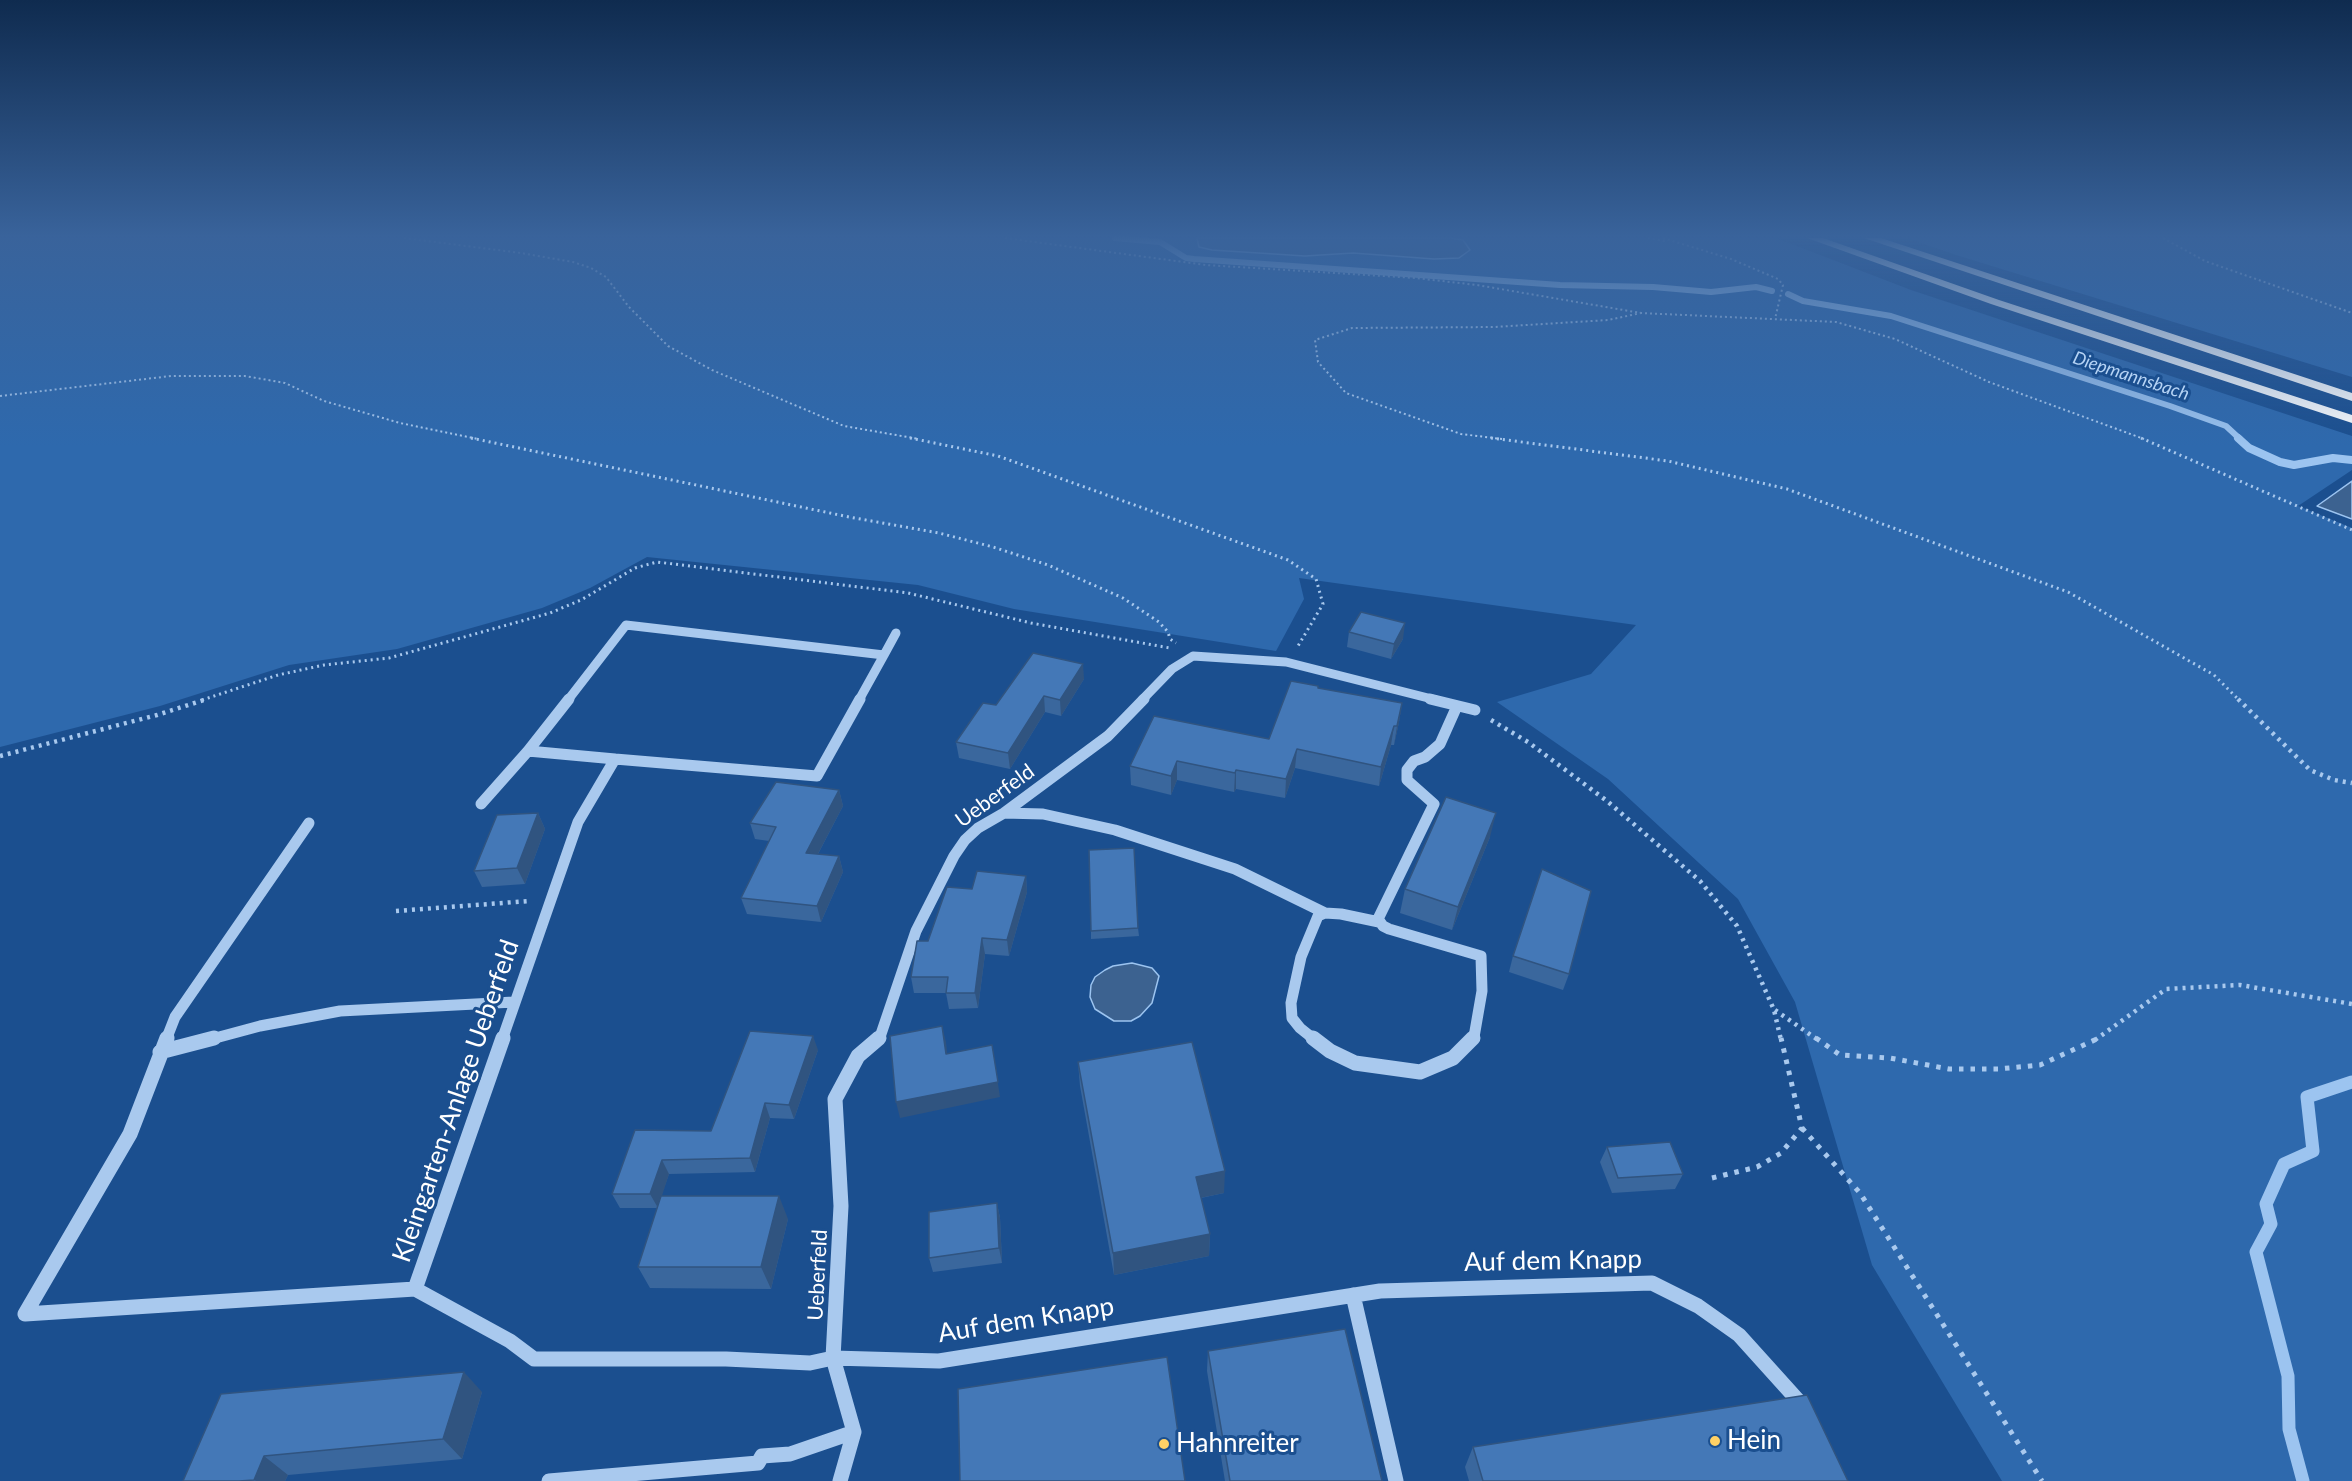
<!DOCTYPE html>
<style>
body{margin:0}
canvas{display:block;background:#1b4f8f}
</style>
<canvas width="2352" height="1481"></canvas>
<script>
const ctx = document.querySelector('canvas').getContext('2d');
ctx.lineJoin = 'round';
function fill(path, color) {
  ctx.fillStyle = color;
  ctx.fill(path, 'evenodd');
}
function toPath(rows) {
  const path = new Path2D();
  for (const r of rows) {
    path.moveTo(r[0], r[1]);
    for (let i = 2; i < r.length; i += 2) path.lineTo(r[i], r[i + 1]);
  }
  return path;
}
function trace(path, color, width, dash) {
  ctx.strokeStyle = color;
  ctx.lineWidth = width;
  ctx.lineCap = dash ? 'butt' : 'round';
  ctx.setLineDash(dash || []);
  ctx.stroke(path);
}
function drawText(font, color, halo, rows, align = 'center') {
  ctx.font = font + ' Lato,sans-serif';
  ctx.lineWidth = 6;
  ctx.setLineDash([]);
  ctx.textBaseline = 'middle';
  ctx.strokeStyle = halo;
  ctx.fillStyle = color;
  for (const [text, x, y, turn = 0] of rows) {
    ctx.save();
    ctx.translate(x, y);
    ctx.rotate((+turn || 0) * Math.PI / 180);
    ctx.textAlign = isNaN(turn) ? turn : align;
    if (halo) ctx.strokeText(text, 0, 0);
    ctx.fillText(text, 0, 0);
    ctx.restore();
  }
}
fill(toPath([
 [0,238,1197,238,1199,247,1305,256,1353,253,1463,240,1450,238,1776,238,1911,290,2352,436,2352,470,2298,506,2352,528,2352,1481,2002,1481,1872,1265,1795,1002,1738,899,1608,779,1497,702,1591,674,1636,625,1299,578,1304,599,1276,651,1014,609,918,585,647,557,590,588,542,608,397,649,289,665,160,706,0,747],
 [1907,238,2352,238,2352,377,1953,254]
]), '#2e69ad');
const water = toPath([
 [1197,238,1450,238,1463,240,1470,250,1459,258,1434,259,1353,253,1305,256,1212,250,1199,247,1197,238],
 [2352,481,2352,519,2317,506,2352,481],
 [1132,963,1152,968,1159,976,1152,1003,1140,1016,1131,1021,1114,1021,1095,1009,1090,997,1091,985,1095,977,1105,970,1113,966,1132,963]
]);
fill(water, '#3c6290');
trace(water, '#9cc4f0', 1.5);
trace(toPath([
 [1115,238,1160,242,1186,258,1194,259,1560,285,1653,287,1711,292,1756,287,1772,291],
 [1788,294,1803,301,1891,316,2170,406,2226,426,2240,439]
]), '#9cc4f0', 6);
trace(toPath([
 [2238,438,2249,448,2280,462,2294,465,2333,458,2352,460]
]), '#9cc4f0', 8);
trace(toPath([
 [2303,1481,2289,1429,2288,1376,2256,1252,2271,1224,2266,1204,2284,1164,2313,1151,2307,1097,2352,1082]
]), '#9cc4f0', 13);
trace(toPath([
 [404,238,521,253,573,262,591,268,606,277,629,307,668,346,712,370,844,426,919,439],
 [1005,238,1206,265,1415,278,1477,285,1641,313,1836,322,1895,339,1989,382,2144,439],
 [1648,238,1665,241],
 [1663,238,1731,259,1778,279,1783,285,1775,319],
 [2163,238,2205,261,2352,313],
 [0,396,171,376,245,376,285,383,324,401,400,423,478,439],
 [1502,439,1461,434,1346,393,1318,362,1315,340,1352,328,1494,327,1608,320,1641,313]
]), '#a9c9ee', 2, [2, 3]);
trace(toPath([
 [471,438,849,517,939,533,993,547,1048,565,1123,598,1159,622,1168,632,1170,639,1176,643],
 [910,438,998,456,1288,560,1316,579,1323,604,1298,646],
 [1491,438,1668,461,1787,489,2068,592,2214,675,2239,700],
 [2141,438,2352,530],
 [202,700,278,675,324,665,389,658,550,613,581,600,635,568,657,562,908,593,1031,623,1170,648]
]), '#a9c9ee', 3, [2, 4]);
trace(toPath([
 [2238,699,2310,770,2334,780,2352,783],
 [1491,720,1528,742,1607,801,1700,881,1737,926,1774,1010,1781,1040],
 [0,756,157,715,207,699],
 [396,911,529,901],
 [1775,1010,1818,1040],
 [2095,1040,2166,989,2240,985,2352,1004]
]), '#a9c9ee', 4.5, [3, 5]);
trace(toPath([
 [1816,1038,1840,1055,1890,1058,1949,1069,1998,1069,2040,1065,2099,1038],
 [1802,1128,1860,1193,2042,1481],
 [1712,1178,1757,1167,1781,1153,1802,1128,1781,1038]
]), '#a9c9ee', 5, [4.5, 7]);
trace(toPath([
 [884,655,896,633],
 [568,700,626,625,884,655,859,700],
 [1142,700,1172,669,1193,656,1286,662,1436,700]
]), '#a9c9ee', 9);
trace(toPath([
 [569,699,528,751,615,759],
 [1430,699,1475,710],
 [1457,706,1440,744,1425,757,1414,761,1407,770,1407,780,1434,804,1378,919,1383,926,1389,929,1481,956,1482,991,1474,1037,1471,1040],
 [615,759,817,776,860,699],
 [481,804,528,751],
 [1004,813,1043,814,1115,830,1235,869,1325,913],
 [166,1040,175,1017,309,823],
 [208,1040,260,1026,340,1011,514,1002],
 [502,1040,578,822,615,759],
 [877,1040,880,1037,916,931,954,856,965,840,978,828,1004,813,1108,736,1144,699],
 [1315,1040,1300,1028,1292,1018,1291,1003,1301,957,1318,916,1325,913,1341,914,1379,922]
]), '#a9c9ee', 11);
trace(toPath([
 [167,1038,130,1134,25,1314,415,1289],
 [503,1038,415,1289,510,1341,534,1359,726,1359,810,1363,833,1358,939,1361,1380,1291,1652,1283,1698,1306,1739,1335,1803,1406],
 [1313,1038,1330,1051,1355,1063,1420,1072,1453,1058,1473,1038],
 [160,1052,214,1038],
 [1353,1295,1396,1481],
 [549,1481,758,1463,762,1456,790,1454,854,1432],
 [840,1481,854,1432,833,1358,841,1206,835,1099,858,1056,879,1038]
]), '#a9c9ee', 15);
fill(toPath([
 [1807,238,1823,238,1999,300,2352,415,2352,423,1991,304,1807,238],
 [1864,238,1881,238,2352,393,2352,401,1864,238]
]), '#fff');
fill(toPath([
 [1349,632,1403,639,1391,659,1347,647],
 [1084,679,1061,716,1045,712,1010,769,959,758,956,742,996,705],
 [1318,688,1402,703,1399,722,1394,745,1391,745,1379,786,1295,768,1285,798,1236,789,1234,792,1177,780,1171,795,1131,785,1130,766,1269,739],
 [839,790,843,806,818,854,839,856,843,872,821,922,747,914,741,898,769,841,755,839,750,823],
 [538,813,545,829,525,884,482,887,474,871],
 [1490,837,1452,930,1400,913,1405,889],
 [1026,876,1027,892,1009,956,985,954,978,1008,949,1009,946,993,914,993,911,977,928,941,972,889],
 [1138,928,1139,936,1091,939,1091,931],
 [1513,956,1569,974,1563,990,1509,972],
 [818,1050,794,1119,770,1118,755,1172,669,1174,661,1196,788,1219,771,1289,650,1288,638,1267,657,1208,620,1208,612,1194,635,1130,711,1131],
 [1078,1062,1224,1193,1201,1198,1210,1234,1209,1256,1114,1275,1080,1086],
 [1607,1147,1683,1174,1675,1189,1612,1193,1600,1162],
 [997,1203,1000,1218,1002,1263,933,1272,929,1258],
 [1208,1351,1382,1481,1225,1481,1207,1371],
 [482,1392,462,1459,288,1475,285,1481,183,1481,221,1394],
 [1473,1447,1848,1481,1469,1481,1465,1467]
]), '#3a679d');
fill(toPath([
 [1405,623,1403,639,1391,659,1394,644],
 [1083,664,1084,679,1061,716,1060,700],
 [1044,696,1045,712,1010,769,1008,753],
 [1402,703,1399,722,1394,745,1397,726],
 [1394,726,1391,745,1379,786,1381,767],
 [1297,749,1295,768,1285,798,1286,779],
 [1177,761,1177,780,1171,795,1171,776],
 [1236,770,1236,789,1234,792,1235,773],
 [839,790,843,806,810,869,806,853],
 [538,813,545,829,525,884,517,868],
 [1496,813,1490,837,1452,930,1458,907],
 [839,856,843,872,821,922,817,906],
 [1026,876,1027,892,1009,956,1007,940],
 [982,938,985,954,978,1008,975,993],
 [942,1026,946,1042,949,1070,946,1054],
 [813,1036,818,1050,794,1119,789,1105],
 [992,1045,1000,1097,900,1118,896,1102],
 [765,1103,770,1118,755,1172,750,1158],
 [662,1160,669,1174,658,1208,650,1194],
 [1225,1171,1224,1193,1195,1199,1196,1177],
 [779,1196,788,1219,771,1289,761,1267],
 [997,1203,1000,1218,1002,1263,999,1248],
 [1210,1234,1209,1256,1114,1275,1113,1253],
 [464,1372,482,1392,462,1459,443,1439],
 [264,1456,288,1475,285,1481,256,1481,254,1480]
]), '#305480');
const building = toPath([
 [1361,612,1405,623,1394,644,1349,632,1361,612],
 [1033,653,1083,664,1060,700,1044,696,1008,753,956,742,983,703,996,705,1033,653],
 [1291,681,1318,686,1318,688,1402,703,1397,726,1394,726,1381,767,1297,749,1286,779,1236,770,1235,773,1177,761,1171,776,1130,766,1154,716,1269,739,1291,681],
 [776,782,839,790,806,853,839,856,817,906,741,898,776,827,750,823,776,782],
 [1446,797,1496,813,1458,907,1405,889,1446,797],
 [538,813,517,868,474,871,497,815,538,813],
 [1134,848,1138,928,1091,931,1089,850,1134,848],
 [1542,869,1591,891,1569,974,1513,956,1542,869],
 [977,871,1026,876,1007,940,982,938,975,993,946,993,948,977,911,977,917,941,928,941,947,887,972,889,977,871],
 [942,1026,946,1054,992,1045,998,1082,896,1102,890,1036,942,1026],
 [750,1031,813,1036,789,1105,765,1103,750,1158,662,1160,650,1194,612,1194,635,1130,711,1131,750,1031],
 [1192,1042,1225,1171,1196,1177,1210,1234,1113,1253,1078,1062,1192,1042],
 [1670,1142,1683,1174,1618,1178,1607,1147,1670,1142],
 [661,1196,779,1196,761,1267,638,1267,661,1196],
 [997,1203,999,1248,929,1258,929,1212,997,1203],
 [1345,1329,1382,1481,1230,1481,1208,1351,1345,1329],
 [1167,1357,1185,1481,960,1481,958,1389,1167,1357],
 [464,1372,443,1439,264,1456,254,1480,239,1481,183,1481,221,1394,464,1372],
 [1807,1395,1848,1481,1483,1481,1473,1447,1807,1395]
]);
fill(building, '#4478b7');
trace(building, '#305480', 1.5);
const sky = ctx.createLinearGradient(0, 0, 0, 446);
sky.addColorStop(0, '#0f2b4f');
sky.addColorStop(0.53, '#39639b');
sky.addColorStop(1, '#39639b00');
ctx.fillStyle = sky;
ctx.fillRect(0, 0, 2352, 446);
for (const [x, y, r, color] of [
 [1715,1441,6,"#ffd166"],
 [1164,1444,6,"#ffd166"]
]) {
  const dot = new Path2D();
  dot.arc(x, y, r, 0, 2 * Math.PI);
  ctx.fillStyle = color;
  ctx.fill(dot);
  trace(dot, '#1b4f8f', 2);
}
drawText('italic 18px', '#b5d3f5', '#1b4f8f', [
 ["Diepmannsbach",2131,376,18]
]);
drawText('21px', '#fff', '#1b4f8f', [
 ["Ueberfeld",995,796,-36],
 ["Ueberfeld",818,1275,-87]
]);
drawText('26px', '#fff', '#1b4f8f', [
 ["Kleingarten-Anlage Ueberfeld",456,1101,-71],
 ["Auf dem Knapp",1553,1261,-1],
 ["Auf dem Knapp",1026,1320,-9]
]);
drawText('26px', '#fff', '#1b4f8f', [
 ["Hein",1727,1441],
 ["Hahnreiter",1176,1444]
], 'left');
</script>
